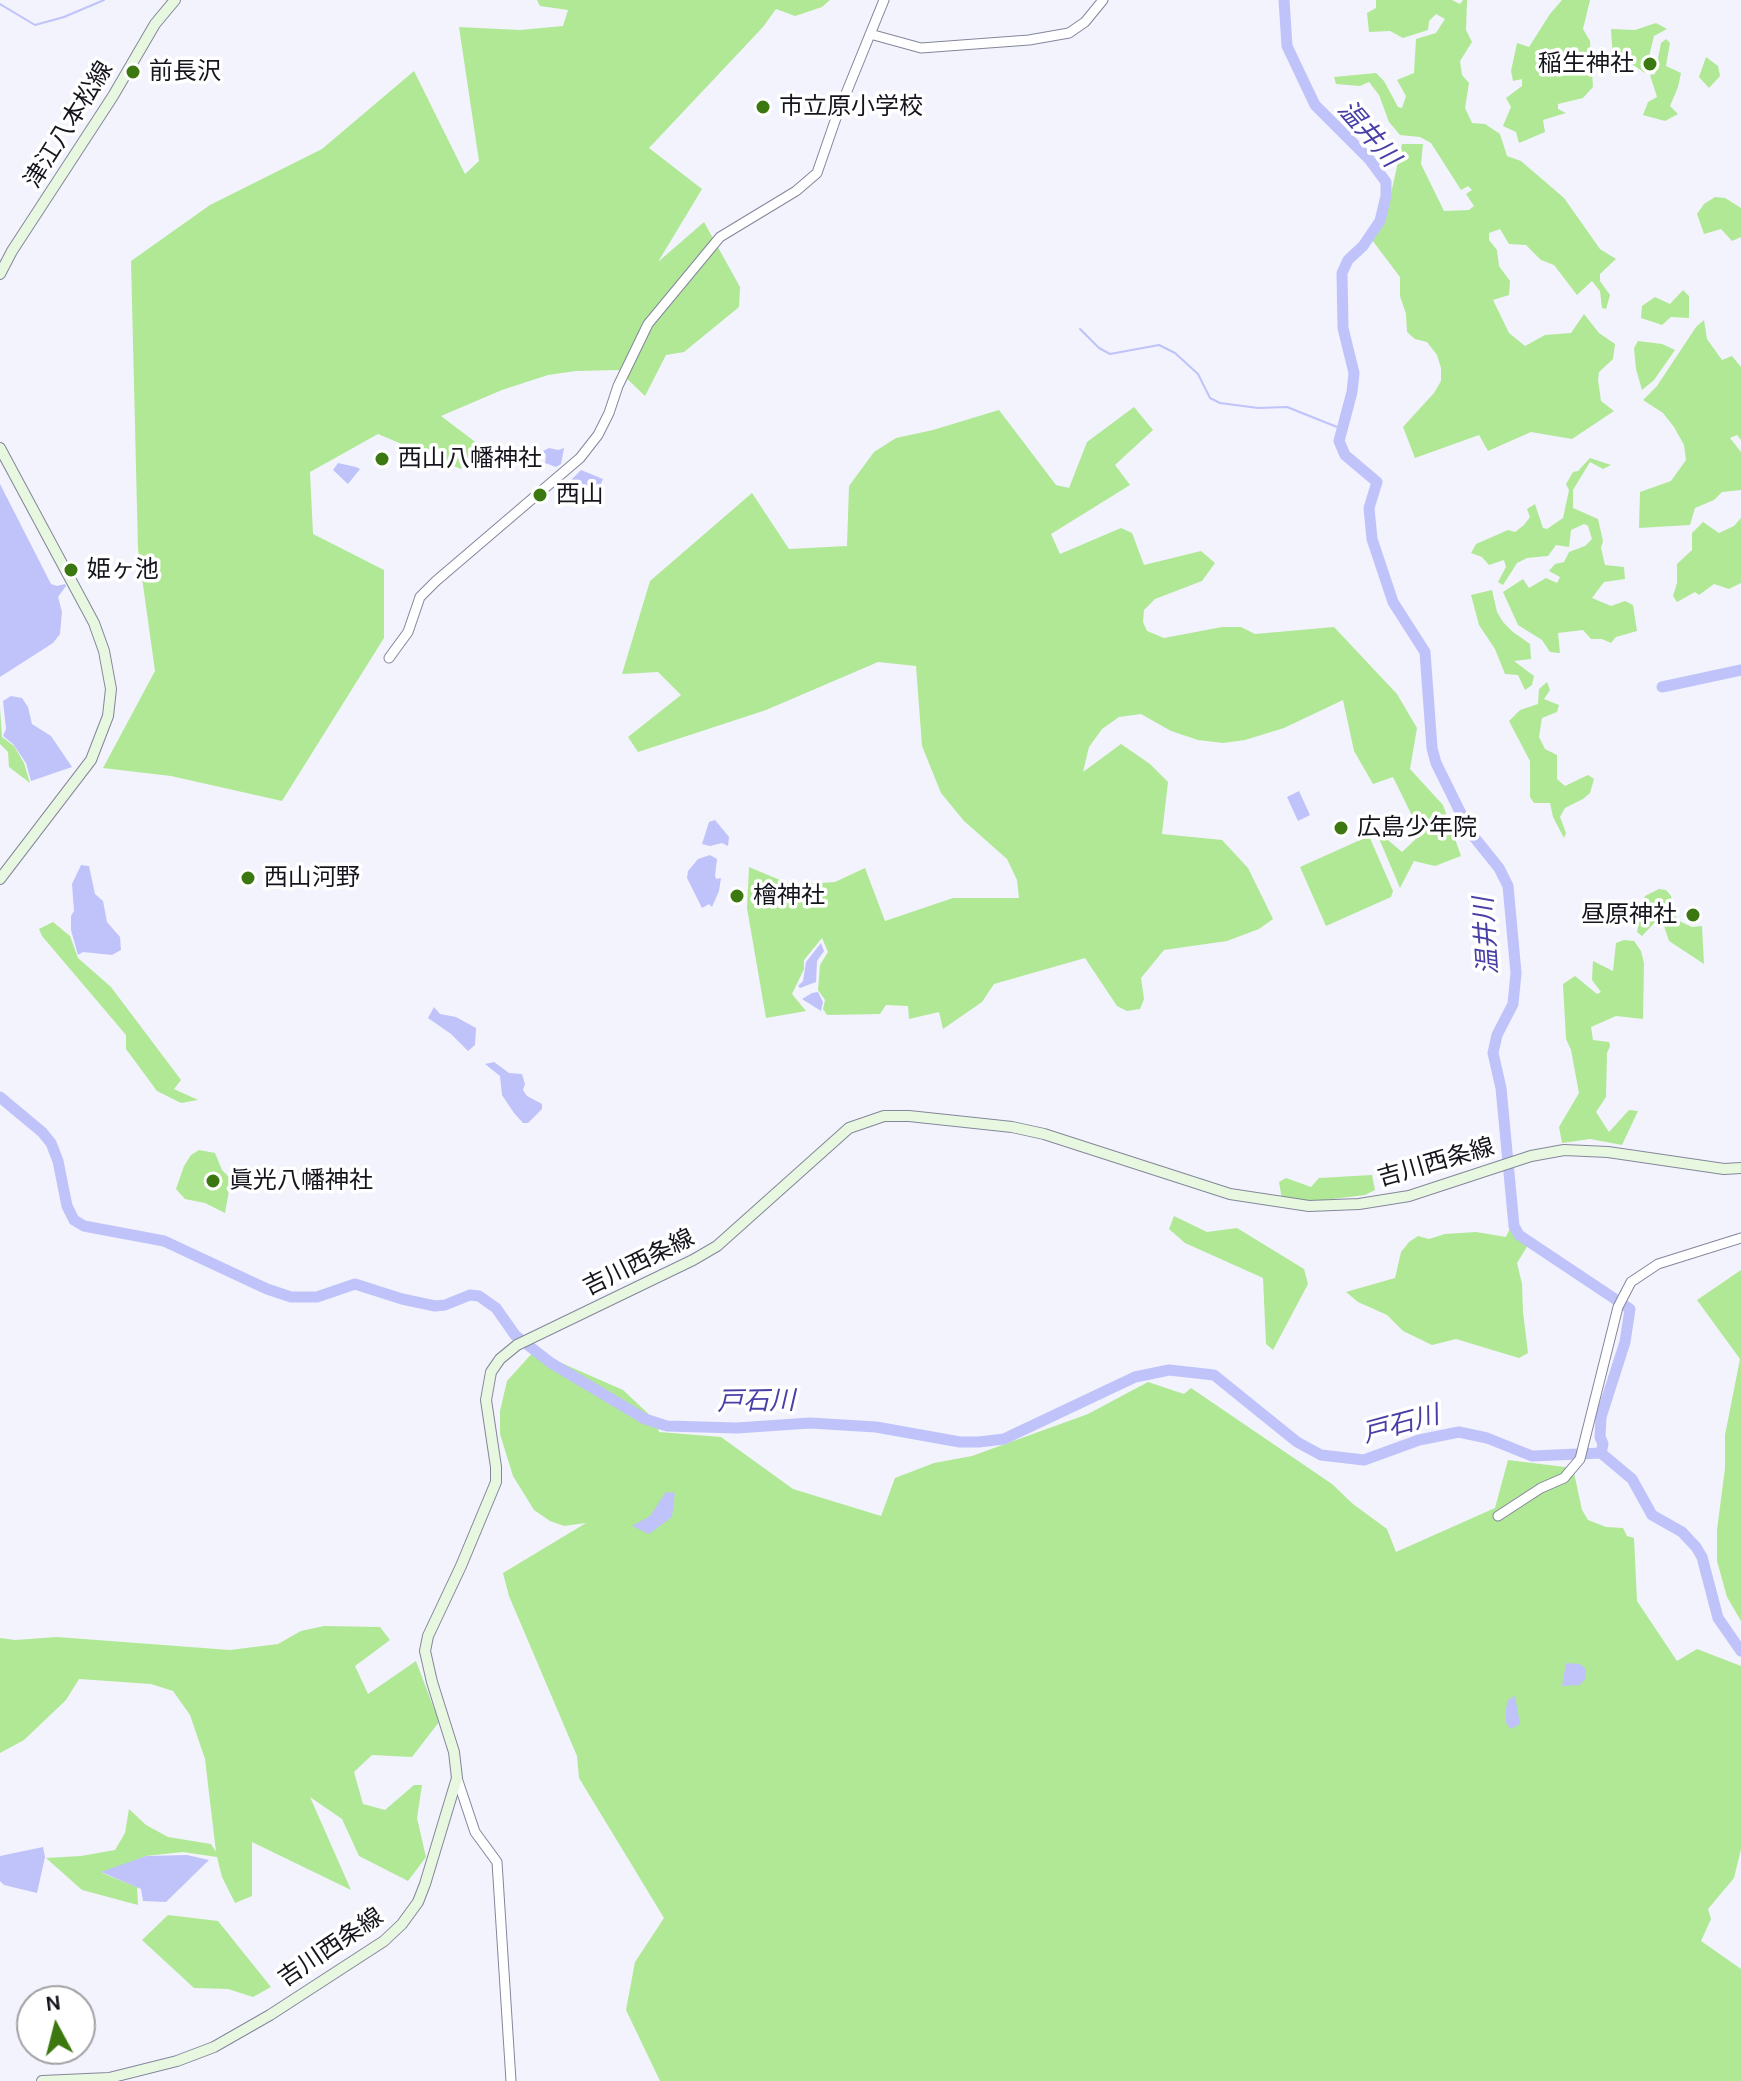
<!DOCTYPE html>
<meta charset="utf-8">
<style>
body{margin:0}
#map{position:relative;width:1741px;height:2081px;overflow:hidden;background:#f2f3fd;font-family:Karla,sans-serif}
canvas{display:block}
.north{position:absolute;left:16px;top:1985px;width:80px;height:80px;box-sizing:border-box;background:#fff;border:2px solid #a1a1a5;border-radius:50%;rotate:353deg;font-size:22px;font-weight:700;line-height:32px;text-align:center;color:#15151d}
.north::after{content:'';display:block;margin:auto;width:28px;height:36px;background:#3c7810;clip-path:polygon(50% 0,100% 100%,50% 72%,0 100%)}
</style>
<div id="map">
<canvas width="1741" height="2081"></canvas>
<div class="north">N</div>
</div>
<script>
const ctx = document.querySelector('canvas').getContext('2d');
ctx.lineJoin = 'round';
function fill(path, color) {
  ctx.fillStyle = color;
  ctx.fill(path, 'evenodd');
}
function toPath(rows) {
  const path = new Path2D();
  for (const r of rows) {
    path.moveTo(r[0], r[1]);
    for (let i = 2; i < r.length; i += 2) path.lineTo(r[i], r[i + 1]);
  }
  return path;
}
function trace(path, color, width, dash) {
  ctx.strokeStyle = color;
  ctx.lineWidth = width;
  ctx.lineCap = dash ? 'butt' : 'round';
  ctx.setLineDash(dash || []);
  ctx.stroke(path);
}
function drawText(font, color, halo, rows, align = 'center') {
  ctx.font = font + ' Karla,"Noto Sans JP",sans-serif';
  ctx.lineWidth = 7;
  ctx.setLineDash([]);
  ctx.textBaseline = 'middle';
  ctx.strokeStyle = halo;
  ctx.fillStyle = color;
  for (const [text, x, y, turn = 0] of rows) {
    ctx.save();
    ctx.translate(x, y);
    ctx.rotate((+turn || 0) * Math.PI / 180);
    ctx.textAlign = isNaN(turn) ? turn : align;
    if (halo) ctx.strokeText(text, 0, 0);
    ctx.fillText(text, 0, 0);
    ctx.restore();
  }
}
fill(toPath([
 [537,0,830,0,822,7,795,16,776,9,763,27,649,148,702,189,658,262,704,222,740,287,739,307,684,352,666,355,645,396,618,370,576,371,548,375,502,390,441,416,478,444,461,469,378,434,310,472,313,534,384,570,384,638,282,801,171,776,103,768,155,671,138,549,131,261,210,205,322,149,414,71,465,174,479,161,459,27,520,30,563,26,568,10,540,6],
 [1376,0,1452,0,1460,4,1463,0,1467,0,1466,30,1472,42,1460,61,1462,75,1469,83,1465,108,1472,123,1485,124,1500,134,1507,156,1521,161,1564,198,1600,249,1616,259,1600,274,1600,281,1610,295,1606,309,1602,308,1600,291,1592,281,1577,295,1554,265,1541,260,1526,245,1509,244,1500,229,1489,233,1489,240,1497,250,1499,266,1510,281,1509,295,1493,300,1509,333,1525,346,1545,335,1571,333,1584,314,1599,333,1615,344,1613,359,1599,372,1598,380,1601,401,1614,411,1572,439,1531,432,1488,451,1479,435,1415,458,1403,427,1434,393,1441,381,1441,368,1437,355,1427,342,1415,339,1407,332,1406,314,1400,296,1400,277,1372,240,1379,230,1388,207,1402,144,1423,144,1421,164,1444,211,1469,210,1474,206,1466,194,1472,190,1468,186,1461,190,1431,143,1420,137,1400,135,1389,122,1379,95,1369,82,1360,86,1336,84,1334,77,1376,73,1384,81,1398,107,1402,108,1406,96,1397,80,1414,73,1416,39,1436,33,1445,19,1436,14,1429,21,1428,30,1403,38,1390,31,1369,32,1367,13,1376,8],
 [1562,0,1590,0,1583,29,1590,41,1593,87,1583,98,1558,104,1558,109,1566,113,1543,120,1545,132,1519,143,1516,132,1503,126,1511,107,1506,98,1522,86,1522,79,1513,81,1511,71,1517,43,1529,47,1550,14],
 [1656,23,1667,29,1654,36,1645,73,1632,64,1613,61,1611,29,1635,30],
 [1666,39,1670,43,1666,66,1681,73,1678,87,1670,106,1678,114,1665,121,1643,115,1648,102,1657,97,1650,75,1655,74,1661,43],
 [1706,57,1718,66,1720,76,1709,88,1699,77],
 [1715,197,1725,198,1741,208,1741,237,1732,241,1721,229,1704,234,1697,214,1704,204],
 [1683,290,1689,296,1689,318,1671,317,1662,325,1641,318,1642,306,1655,297,1670,304],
 [1704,320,1707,339,1722,360,1732,356,1741,367,1741,440,1737,435,1730,438,1741,452,1741,490,1722,492,1714,500,1695,508,1690,525,1639,528,1640,492,1671,481,1686,460,1684,445,1674,427,1663,413,1643,400,1657,386,1696,327],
 [1638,341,1662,344,1675,350,1654,380,1642,390,1636,369,1634,348],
 [1134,407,1153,430,1115,465,1130,485,1051,534,1060,554,1121,528,1132,533,1144,565,1201,551,1215,563,1202,581,1155,599,1144,610,1143,622,1147,631,1164,638,1222,627,1241,627,1255,634,1334,627,1397,694,1417,728,1410,769,1443,805,1461,856,1435,866,1414,861,1400,888,1375,829,1402,852,1421,834,1393,777,1373,784,1354,751,1343,700,1284,728,1245,740,1223,743,1198,740,1171,731,1141,714,1119,717,1102,729,1089,747,1083,772,1121,744,1150,764,1168,782,1162,834,1222,840,1248,868,1273,919,1259,929,1227,941,1164,950,1141,978,1144,999,1140,1009,1127,1011,1117,1006,1085,958,994,984,982,1002,943,1029,939,1012,909,1019,908,1006,886,1005,880,1014,827,1015,823,1009,825,1000,818,990,820,965,828,952,822,938,804,960,804,969,792,994,806,1011,766,1018,747,908,749,867,792,885,835,882,865,868,885,921,953,898,1019,898,1017,880,1007,859,964,821,941,793,922,746,916,666,878,662,766,710,638,752,628,737,681,695,658,672,622,674,650,581,752,493,789,549,847,546,849,486,874,452,896,438,933,430,999,410,1056,485,1069,488,1087,442],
 [1590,458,1611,465,1603,469,1590,462,1573,490,1573,508,1598,519,1603,541,1601,548,1605,565,1624,567,1625,579,1604,582,1592,598,1611,606,1625,601,1633,605,1637,631,1616,637,1611,643,1602,639,1591,639,1583,630,1558,633,1560,653,1550,652,1542,640,1518,625,1503,592,1523,579,1529,588,1546,578,1557,583,1560,577,1549,571,1555,564,1564,562,1569,552,1585,546,1592,539,1588,526,1584,524,1571,530,1569,547,1556,545,1548,556,1527,558,1517,563,1503,585,1498,582,1506,567,1504,560,1489,565,1482,557,1471,553,1476,544,1508,530,1515,532,1524,525,1530,517,1527,509,1535,504,1543,528,1547,529,1563,518,1569,490,1566,484,1573,472,1578,471],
 [1741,518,1741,583,1729,589,1714,584,1699,595,1695,592,1677,602,1673,596,1677,583,1677,564,1692,550,1692,533,1703,522,1719,533,1734,526],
 [1492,590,1497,612,1503,622,1513,632,1530,644,1531,659,1514,661,1534,676,1532,685,1525,690,1518,675,1505,674,1495,649,1479,625,1471,595],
 [1547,682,1550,690,1544,699,1559,705,1557,712,1542,718,1539,737,1545,749,1557,755,1557,779,1565,786,1588,775,1594,779,1590,793,1583,799,1565,808,1560,817,1566,833,1564,838,1553,817,1550,803,1534,803,1530,797,1530,761,1509,721,1520,710,1538,704,1539,689],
 [0,708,2,737,14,746,24,763,30,783,9,767,8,752,0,744],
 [1369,836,1393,891,1391,897,1326,926,1300,867],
 [1659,889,1666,890,1671,896,1674,915,1681,922,1692,927,1702,926,1704,964,1669,941,1664,926,1657,920,1642,936,1637,932,1645,896],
 [53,922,70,936,78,958,111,987,181,1080,174,1089,198,1100,181,1103,157,1091,126,1049,126,1035,42,936,39,929],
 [1624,940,1634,941,1641,951,1644,963,1643,1019,1616,1016,1591,1027,1593,1040,1609,1042,1610,1046,1607,1053,1606,1097,1596,1112,1609,1132,1629,1110,1638,1111,1622,1145,1590,1139,1562,1143,1559,1127,1579,1093,1571,1050,1566,1039,1563,984,1575,976,1597,994,1601,992,1592,980,1593,961,1613,971,1616,943],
 [199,1150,215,1153,222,1170,231,1179,225,1213,205,1203,185,1199,176,1189,184,1166,191,1155],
 [1372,1175,1375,1190,1365,1195,1316,1201,1282,1199,1279,1182,1286,1178,1311,1187,1319,1178],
 [1174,1216,1207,1232,1237,1228,1304,1269,1308,1284,1273,1350,1266,1344,1263,1278,1185,1243,1169,1229],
 [1511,1226,1528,1245,1517,1263,1522,1284,1523,1312,1528,1353,1519,1358,1456,1339,1432,1345,1403,1331,1387,1315,1358,1302,1346,1292,1395,1278,1401,1252,1409,1242,1418,1236,1429,1239,1445,1234,1476,1232,1506,1237],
 [1741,1270,1741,1621,1727,1597,1717,1561,1717,1530,1725,1468,1725,1435,1740,1359,1697,1300],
 [534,1351,623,1390,656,1421,659,1432,721,1437,793,1489,881,1516,895,1478,934,1463,972,1456,1088,1414,1148,1382,1184,1394,1191,1388,1332,1484,1353,1504,1387,1529,1396,1552,1495,1508,1508,1460,1573,1468,1582,1510,1588,1520,1606,1527,1623,1528,1627,1536,1634,1538,1637,1601,1677,1661,1697,1649,1741,1666,1741,1849,1734,1878,1708,1909,1711,1919,1701,1941,1741,1969,1741,2081,660,2081,626,2010,635,1962,664,1918,579,1778,577,1756,509,1596,503,1573,586,1523,564,1526,550,1521,534,1510,513,1476,500,1434,500,1411,507,1381],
 [324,1626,380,1627,390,1640,355,1666,368,1694,416,1661,439,1722,412,1757,372,1755,354,1772,363,1804,385,1810,414,1785,422,1785,417,1818,426,1857,408,1881,359,1856,342,1819,310,1797,351,1890,252,1842,252,1896,235,1903,222,1877,217,1857,183,1852,146,1856,102,1873,137,1887,138,1905,82,1890,46,1858,81,1856,115,1850,125,1833,129,1809,146,1825,168,1837,211,1844,216,1852,205,1759,190,1715,173,1691,151,1684,79,1679,66,1700,24,1740,0,1753,0,1638,15,1640,57,1637,230,1650,278,1644,301,1631],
 [168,1915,218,1921,271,1987,253,1997,228,1989,194,1988,142,1940]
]), '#b0e895');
fill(toPath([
 [549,448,558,450,564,448,561,464,556,467,545,463,546,455,543,451],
 [338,463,356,467,360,469,348,484,333,470],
 [581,470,603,479,595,497,584,493,569,482],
 [0,484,51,584,57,586,65,584,66,586,58,597,62,612,60,634,53,643,0,677],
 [11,696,22,698,28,707,32,724,51,736,72,767,31,781,26,763,13,744,3,736,6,729,3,701],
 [1299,791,1310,815,1298,821,1287,797],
 [715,820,729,837,728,846,722,843,710,846,702,844,709,822],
 [710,855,717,859,715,875,716,879,721,878,719,891,712,907,709,904,702,908,687,878,688,871,698,859],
 [81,865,89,866,95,894,103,901,107,922,120,937,121,950,112,955,83,952,78,955,71,930,71,916,74,911,72,884],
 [821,943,824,951,817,961,816,982,800,988,798,986,803,981,806,962],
 [818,992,823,1002,821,1011,802,999,812,993],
 [434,1007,440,1014,456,1017,476,1028,475,1045,468,1051,451,1034,428,1018],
 [494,1062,509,1073,522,1074,525,1084,523,1090,527,1096,542,1104,542,1109,528,1123,523,1123,514,1113,502,1095,500,1076,485,1064],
 [666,1492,675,1493,672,1517,649,1534,632,1526,650,1516],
 [1566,1663,1580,1664,1586,1669,1585,1679,1580,1685,1562,1686],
 [1515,1696,1520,1724,1511,1729,1506,1723,1506,1709,1508,1700],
 [43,1847,45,1857,37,1893,4,1885,0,1881,0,1856],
 [187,1855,209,1860,166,1902,143,1901,141,1889,101,1872,146,1856]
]), '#bfc3fa');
trace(toPath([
 [0,4,35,25,64,17,104,0],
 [1080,329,1099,348,1110,354,1159,345,1175,353,1198,374,1210,398,1220,403,1258,408,1287,407,1342,429]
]), '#bfc3fa', 2);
trace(toPath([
 [1284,0,1287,46,1315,105,1369,159,1386,182,1386,196,1380,221,1363,246,1348,260,1342,273,1343,328,1354,373,1352,392,1339,441,1345,455,1377,482,1369,508,1372,539,1393,602,1425,652,1432,748,1436,763,1470,832,1499,868,1508,886,1516,973,1513,1004,1497,1035,1493,1053,1501,1088,1514,1226,1519,1235,1630,1309,1625,1342,1601,1417,1600,1437,1603,1444,1601,1453],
 [1662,687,1741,670],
 [0,1097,42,1132,51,1143,58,1161,67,1206,74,1220,84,1226,164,1241,267,1289,291,1297,317,1297,355,1284,402,1299,435,1306,445,1305,470,1295,479,1296,496,1308,515,1335,551,1363,645,1419,667,1426,737,1428,810,1423,876,1427,960,1442,979,1442,1004,1439,1135,1377,1169,1370,1214,1375,1297,1442,1321,1455,1364,1460,1419,1440,1459,1432,1487,1438,1532,1456,1601,1453],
 [1601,1453,1632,1479,1652,1515,1682,1532,1696,1547,1702,1557,1718,1618,1741,1651]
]), '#bfc3fa', 11);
const tertiary = toPath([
 [870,34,921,48,1029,40,1069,33,1085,22,1103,0],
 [389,658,408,632,420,597,436,581,580,458,598,435,609,413,618,386,648,324,720,237,796,191,817,173,836,118,884,0],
 [1498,1516,1541,1488,1564,1478,1580,1459,1618,1307,1631,1282,1658,1264,1741,1238],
 [457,1778,475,1832,497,1862,511,2081]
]);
const secondary = toPath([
 [0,274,12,251,113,96,155,24,175,0],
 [0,448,94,623,104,651,111,689,108,716,91,760,0,879],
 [42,2081,109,2078,177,2061,214,2047,270,2015,384,1941,402,1924,418,1902,425,1884,457,1778,454,1752,432,1682,425,1651,428,1636,461,1566,496,1482,496,1467,486,1400,491,1372,500,1359,517,1345,693,1260,717,1246,849,1128,884,1116,909,1116,1012,1127,1044,1134,1230,1194,1309,1206,1359,1204,1409,1196,1531,1156,1564,1150,1608,1152,1724,1169,1741,1168]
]);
trace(tertiary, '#84869b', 11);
trace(secondary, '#84869b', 12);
trace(tertiary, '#fff', 9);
trace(secondary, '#e8f8e0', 10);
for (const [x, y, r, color] of [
 [1650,64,8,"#3c7810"],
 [133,72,8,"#3c7810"],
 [763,107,8,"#3c7810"],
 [382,459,8,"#3c7810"],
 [540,495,8,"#3c7810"],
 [71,570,8,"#3c7810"],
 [1341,828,8,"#3c7810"],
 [248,878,8,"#3c7810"],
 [737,896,8,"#3c7810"],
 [1693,915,8,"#3c7810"],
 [213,1181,8,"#3c7810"]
]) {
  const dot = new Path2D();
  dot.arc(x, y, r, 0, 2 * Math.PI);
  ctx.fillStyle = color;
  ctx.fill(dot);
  trace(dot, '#fff', 3);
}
drawText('24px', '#15151d', '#fff', [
 ["稲生神社",1634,64,"right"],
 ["前長沢",149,72],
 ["市立原小学校",779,107],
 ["西山八幡神社",398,459],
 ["西山",556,495],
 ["姫ヶ池",87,570],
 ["広島少年院",1357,828],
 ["西山河野",264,878],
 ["檜神社",753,896],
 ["昼原神社",1677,915,"right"],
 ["眞光八幡神社",229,1181]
], 'left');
drawText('24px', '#15151d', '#fff', [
 ["津江八本松線",69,125,-58],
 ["吉川西条線",1436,1163,-16],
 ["吉川西条線",639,1263,-26],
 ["吉川西条線",331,1948,-34]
]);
drawText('italic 26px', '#483fa6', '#fff', [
 ["温井川",1368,134,49],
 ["温井川",1487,936,-94],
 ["戸石川",756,1402,-1],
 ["戸石川",1401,1425,-15]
]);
</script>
